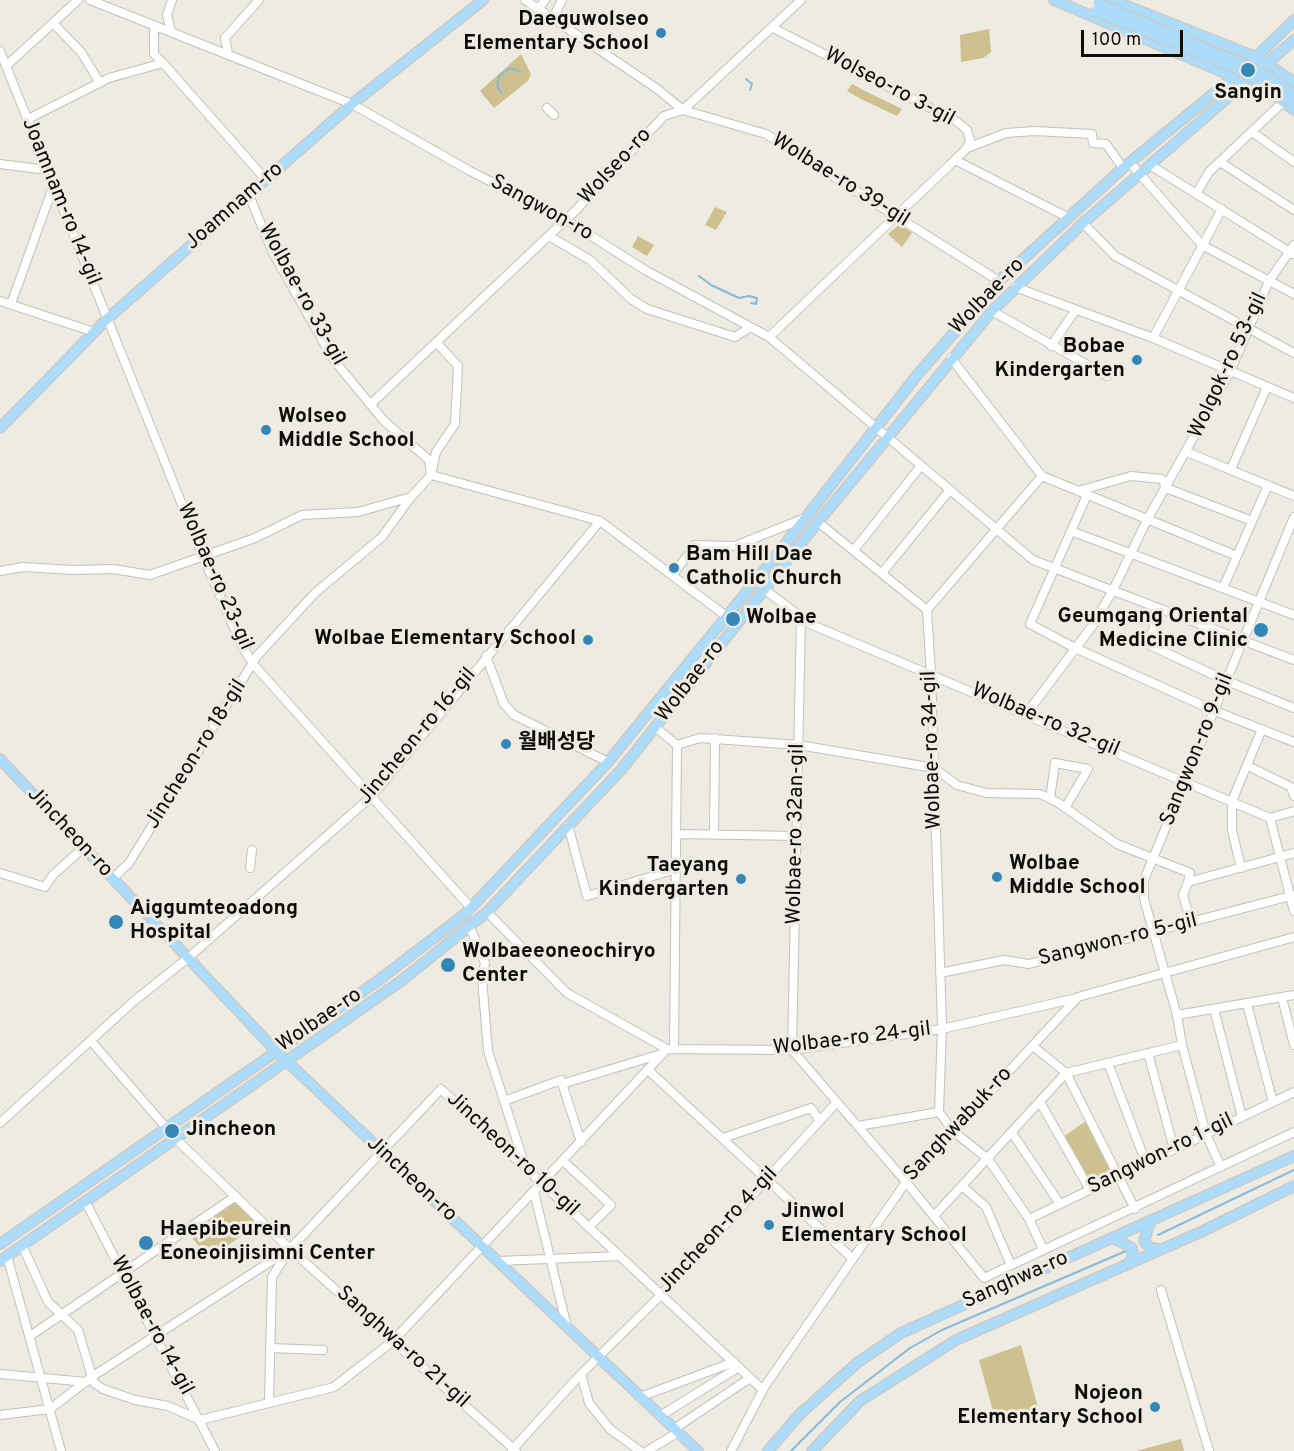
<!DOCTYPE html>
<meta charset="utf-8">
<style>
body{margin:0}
#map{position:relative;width:1294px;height:1451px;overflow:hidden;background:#edebe2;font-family:Overpass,sans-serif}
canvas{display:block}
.scale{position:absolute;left:1081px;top:30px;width:102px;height:27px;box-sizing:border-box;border:3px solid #0e0d0a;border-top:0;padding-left:8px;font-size:18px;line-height:21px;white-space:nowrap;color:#0e0d0a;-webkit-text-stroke:4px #edebe2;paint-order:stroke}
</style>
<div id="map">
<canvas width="1294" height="1451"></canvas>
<div class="scale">100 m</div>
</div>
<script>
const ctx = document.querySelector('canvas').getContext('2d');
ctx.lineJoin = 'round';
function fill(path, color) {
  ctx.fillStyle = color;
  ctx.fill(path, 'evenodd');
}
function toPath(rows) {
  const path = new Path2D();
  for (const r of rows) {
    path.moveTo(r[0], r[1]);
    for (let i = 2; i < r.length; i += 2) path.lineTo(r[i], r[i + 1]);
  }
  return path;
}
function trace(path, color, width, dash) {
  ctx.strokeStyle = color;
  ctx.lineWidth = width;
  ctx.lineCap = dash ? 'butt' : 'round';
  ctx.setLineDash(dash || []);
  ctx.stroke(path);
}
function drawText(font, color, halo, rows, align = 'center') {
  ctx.font = font + ' Overpass,"Noto Sans KR",sans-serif';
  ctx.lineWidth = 6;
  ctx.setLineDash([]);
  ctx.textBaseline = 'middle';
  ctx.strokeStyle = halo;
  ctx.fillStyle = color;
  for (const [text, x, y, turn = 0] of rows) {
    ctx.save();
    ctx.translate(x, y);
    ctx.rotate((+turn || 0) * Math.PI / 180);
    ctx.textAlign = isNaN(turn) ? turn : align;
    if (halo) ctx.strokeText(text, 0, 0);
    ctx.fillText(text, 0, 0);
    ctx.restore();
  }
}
fill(toPath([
 [989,29,991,52,983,58,961,62,960,35],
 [521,54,531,74,528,81,494,108,480,91],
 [852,84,865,91,902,109,897,116,861,99,847,91],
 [715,207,727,212,716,230,705,225],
 [900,224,912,233,902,247,888,234],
 [638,236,654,245,647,256,632,247],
 [1086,1121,1114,1174,1091,1186,1063,1137],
 [235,1200,259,1224,208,1259,188,1232],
 [1021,1345,1039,1411,996,1422,979,1360],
 [1181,1439,1184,1451,1136,1451]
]), '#cec18f');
trace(toPath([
 [746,79,752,84,750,90],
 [502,94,497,86,499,76,510,68,520,72],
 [699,276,711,285,739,298,749,296,757,298,756,304,751,303],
 [1158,1235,1294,1170],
 [791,1451,840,1402,910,1348,942,1330,1126,1251]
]), '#88b9d9', 2);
const minor = toPath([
 [90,0,352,104,470,171,566,220,645,270,769,337,1033,560,1294,660],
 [525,0,656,88,683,110,766,134,999,281],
 [538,9,545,0],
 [552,20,562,0],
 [53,23,81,52,100,83],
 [154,25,154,54,163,63],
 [171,31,167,15,172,0],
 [0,51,203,557,243,648,254,665,471,908],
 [228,53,225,38,259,0],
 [6,66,78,0],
 [547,108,554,115],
 [28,119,109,78,163,63,266,180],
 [1252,132,1294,162],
 [967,148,1006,133,1035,131,1092,134,1093,143,1106,144,1123,168],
 [955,160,1069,218],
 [1220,162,1294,210],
 [0,164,47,170],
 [1131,164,1202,245,1294,294],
 [1150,165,1293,254],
 [1196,194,1209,172,1283,102],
 [249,195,272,251,333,359,384,421,429,460,431,475,600,521,726,616],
 [1083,223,1115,256,1294,353],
 [549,236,590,260,631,299,647,309,735,337,749,328],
 [1015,287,1153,338,1294,398],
 [0,301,94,332],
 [11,304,53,187],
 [992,311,1107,376],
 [769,337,955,160,967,148,970,140,967,130,956,121,773,28],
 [1153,338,1222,209],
 [1051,346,1075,311],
 [951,358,1042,476,1237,556],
 [372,403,576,210,664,116,683,110,801,0],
 [1187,452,1294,496],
 [1231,469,1267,387],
 [1078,491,1131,476,1162,479,1166,488,1252,521],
 [1087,495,1030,624,1075,648,1215,711,1294,742],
 [818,522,927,610,931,673,942,1026,939,1112],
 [1071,531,1294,615],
 [854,550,920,467],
 [0,571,23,567,73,570,113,569,150,575,255,538,302,515,358,512,411,497],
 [882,573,949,491],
 [673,575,695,545,735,546,805,518],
 [1223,588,1268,485],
 [764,589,810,624,1270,818,1294,811],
 [1162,609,1147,644,1227,681,1294,708],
 [927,610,1042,476],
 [801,617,792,1050,906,1182,984,1278,1294,1132],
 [486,656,504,704,514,715,608,762],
 [1027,713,1093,625,1113,590,1147,520,1230,372,1269,281,1294,245],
 [655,727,677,745],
 [677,745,700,738,799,745,934,768,957,785,986,793,1040,794,1057,802,1117,844,1190,873,1188,882],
 [1248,766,1291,787,1294,796],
 [1050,799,1055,763,1088,769,1065,808],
 [1270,818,1294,911],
 [568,825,587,896,676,869],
 [677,834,797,836],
 [714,834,715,738],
 [250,868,252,850],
 [1241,868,1232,830,1232,801,1262,729],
 [0,873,45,887,53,875,83,848],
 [112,879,129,863,257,656,315,593,382,537,411,497,431,475,436,452,455,424,458,366,437,343],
 [487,912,567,993,667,1049,792,1050,942,1029,1077,998],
 [1191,923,1183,895,1188,882,1294,853],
 [470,927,485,963,482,978,488,1051,526,1169],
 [940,973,1004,960,1029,964,1294,895],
 [1282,998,1294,1045],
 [1247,1004,1273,1102],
 [1214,1009,1242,1117],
 [1177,1015,1294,995],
 [91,1041,176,1139,290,1249,516,1451],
 [1033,1046,1066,1073,1135,1209],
 [674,1049,677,745],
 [1148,1053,1174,1149],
 [1108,1063,1146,1163],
 [648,1070,853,1259],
 [562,1084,661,1054],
 [504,1101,561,1080,581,1142],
 [1040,1102,1090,1190],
 [939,1112,953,1131,988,1159,1029,1219,1043,1249],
 [0,1123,134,1001,188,958,372,796,600,521],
 [858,1126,939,1112],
 [1012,1133,1060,1204],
 [723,1138,811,1108,820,1121],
 [563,1161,611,1205,589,1227],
 [1221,1167,1206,1134,1182,1045,1177,1015,1144,899,1144,880,1294,517],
 [962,1186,986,1207,1010,1263],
 [534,1192,567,1327],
 [85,1201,215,1451],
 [934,1216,1066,1073,1182,1045],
 [1029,1219,1294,1092],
 [22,1245,48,1302,78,1330,94,1383,103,1389,135,1400,168,1406,200,1420,334,1387,393,1341,667,1049],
 [7,1256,61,1451],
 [498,1261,620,1256],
 [1161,1290,1209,1451],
 [30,1336,236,1196],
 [270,1348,323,1350],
 [0,1374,86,1382],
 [581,1374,589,1403,610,1429,640,1451],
 [640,1397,734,1362],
 [269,1401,272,1277,288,1252],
 [0,1415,50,1409,93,1376,290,1249,441,1089,763,1390],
 [660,1416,739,1367],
 [674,1429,750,1378],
 [512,1450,581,1374,662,1294,837,1102],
 [647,1451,677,1433],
 [731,1451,765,1386,906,1182,1078,997,1294,937]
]);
const major = toPath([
 [1054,0,1267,91],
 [1112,0,1256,57,1294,82],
 [1278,98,1294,110],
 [0,428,107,319,352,104,483,0],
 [0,759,276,1051,698,1451],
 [1151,1220,1144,1241,1150,1248,1158,1249],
 [1113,1238,1132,1248,1133,1257,1129,1262],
 [0,1244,379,980,465,914,608,762,774,558,918,374,999,281,1123,168,1246,67,1294,20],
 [0,1261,401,981,487,912,621,770,818,522,992,311,1083,223,1294,40],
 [768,1451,800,1414,857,1363,901,1333,1294,1156],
 [812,1451,860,1401,956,1340,1203,1231,1294,1186]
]);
trace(minor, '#c3c1b9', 10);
trace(major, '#cacac9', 12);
trace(minor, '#fff', 8);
trace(major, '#addcfa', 9);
const majorBridge = toPath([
 [1098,3,1259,71,1294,94],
 [1095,11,1238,69,1294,104]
]);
trace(majorBridge, '#cacac9', 12, []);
trace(majorBridge, '#addcfa', 9);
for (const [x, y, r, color] of [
 [661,33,6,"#3386b6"],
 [1248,70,8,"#3386b6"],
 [1137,360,6,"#3386b6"],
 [266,430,6,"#3386b6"],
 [674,568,6,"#3386b6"],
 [733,619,8,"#3386b6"],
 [1261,630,8,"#3386b6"],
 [588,640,6,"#3386b6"],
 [506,744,6,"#3386b6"],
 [997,877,6,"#3386b6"],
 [741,879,6,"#3386b6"],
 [116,922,8,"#3386b6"],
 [448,965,8,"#3386b6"],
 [172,1131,8,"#3386b6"],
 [769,1225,6,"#3386b6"],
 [146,1243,8,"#3386b6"],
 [1155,1407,6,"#3386b6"]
]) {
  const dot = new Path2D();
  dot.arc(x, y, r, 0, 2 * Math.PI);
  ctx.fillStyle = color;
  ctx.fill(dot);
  trace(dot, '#edebe2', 2);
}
drawText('bold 21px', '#0e0d0a', '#edebe2', [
 ["Daeguwolseo",649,21,"right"],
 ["Elementary School",649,45,"right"],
 ["Sangin",1248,94,"center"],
 ["Bobae",1125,348,"right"],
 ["Kindergarten",1125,372,"right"],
 ["Wolseo",278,418],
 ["Middle School",278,442],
 ["Bam Hill Dae",686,556],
 ["Catholic Church",686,580],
 ["Geumgang Oriental",1248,618,"right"],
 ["Medicine Clinic",1248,642,"right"],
 ["Wolbae",746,619],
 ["Wolbae Elementary School",576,640,"right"],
 ["월배성당",518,744],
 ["Wolbae",1009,865],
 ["Middle School",1009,889],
 ["Taeyang",729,867,"right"],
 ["Kindergarten",729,891,"right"],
 ["Aiggumteoadong",130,910],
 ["Hospital",130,934],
 ["Wolbaeeoneochiryo",462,953],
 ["Center",462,977],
 ["Jincheon",186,1131],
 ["Jinwol",781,1213],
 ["Elementary School",781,1237],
 ["Haepibeurein",160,1231],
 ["Eoneoinjisimni Center",160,1255],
 ["Nojeon",1143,1395,"right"],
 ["Elementary School",1143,1419,"right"]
], 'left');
drawText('21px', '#0e0d0a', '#edebe2', [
 ["Wolseo-ro 3-gil",889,88,28],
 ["Wolseo-ro",616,167,-47],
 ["Wolbae-ro 39-gil",840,181,32],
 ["Joamnam-ro 14-gil",60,202,68],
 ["Joamnam-ro",235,207,-41],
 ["Sangwon-ro",541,209,29],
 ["Wolbae-ro 33-gil",301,295,61],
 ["Wolbae-ro",988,297,-46],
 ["Wolgok-ro 53-gil",1229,366,-65],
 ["Wolbae-ro 23-gil",214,577,66],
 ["Wolbae-ro",691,682,-52],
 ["Wolbae-ro 32-gil",1045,721,23],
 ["Jincheon-ro 16-gil",418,737,-50],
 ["Wolbae-ro 34-gil",933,750,-92],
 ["Sangwon-ro 9-gil",1198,750,-68],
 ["Jincheon-ro 18-gil",197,755,-58],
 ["Jincheon-ro",69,833,47],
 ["Wolbae-ro 32an-gil",797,834,-89],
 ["Sangwon-ro 5-gil",1118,941,-14],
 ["Wolbae-ro",320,1021,-34],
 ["Wolbae-ro 24-gil",852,1040,-7],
 ["Sanghwabuk-ro",959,1125,-47],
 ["Jincheon-ro 10-gil",512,1155,43],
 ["Sangwon-ro 1-gil",1161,1155,-26],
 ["Jincheon-ro",411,1180,43],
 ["Jincheon-ro 4-gil",719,1231,-47],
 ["Sanghwa-ro",1016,1281,-24],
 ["Wolbae-ro 14-gil",151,1326,62],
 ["Sanghwa-ro 21-gil",402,1348,42]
]);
</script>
